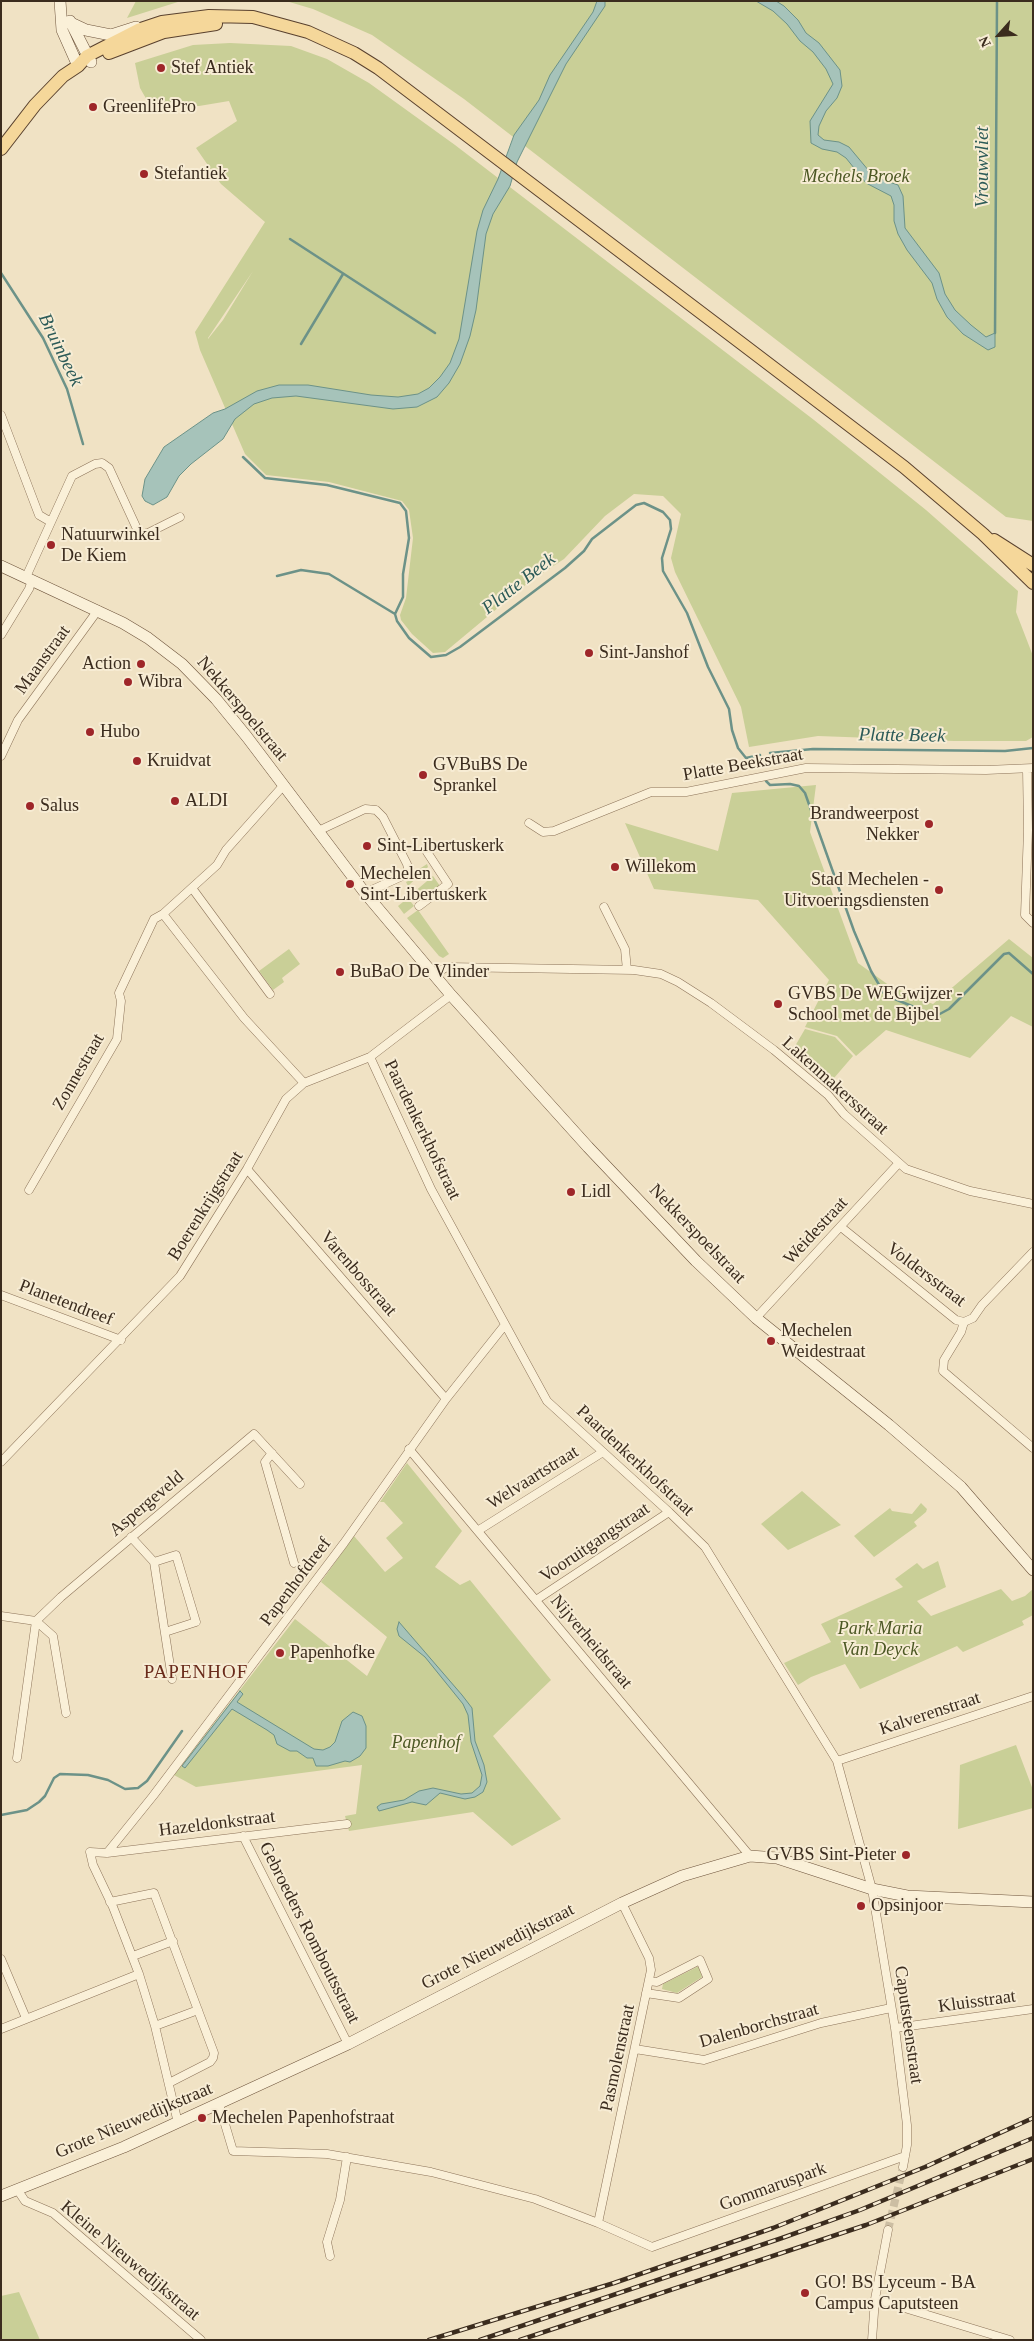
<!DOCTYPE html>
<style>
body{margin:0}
#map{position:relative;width:1034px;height:2341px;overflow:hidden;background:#f0e2c4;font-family:Georgia,serif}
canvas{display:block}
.frame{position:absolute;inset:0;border:2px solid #3b2c1e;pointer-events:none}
.north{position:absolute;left:974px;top:10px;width:50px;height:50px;-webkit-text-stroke:4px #f7ecd4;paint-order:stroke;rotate:244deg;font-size:14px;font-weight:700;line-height:20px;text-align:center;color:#3b2c1e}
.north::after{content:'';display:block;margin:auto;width:18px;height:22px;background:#3b2c1e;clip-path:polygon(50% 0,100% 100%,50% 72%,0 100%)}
</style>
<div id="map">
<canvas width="1034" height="2341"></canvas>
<div class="frame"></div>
<div class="north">N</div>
</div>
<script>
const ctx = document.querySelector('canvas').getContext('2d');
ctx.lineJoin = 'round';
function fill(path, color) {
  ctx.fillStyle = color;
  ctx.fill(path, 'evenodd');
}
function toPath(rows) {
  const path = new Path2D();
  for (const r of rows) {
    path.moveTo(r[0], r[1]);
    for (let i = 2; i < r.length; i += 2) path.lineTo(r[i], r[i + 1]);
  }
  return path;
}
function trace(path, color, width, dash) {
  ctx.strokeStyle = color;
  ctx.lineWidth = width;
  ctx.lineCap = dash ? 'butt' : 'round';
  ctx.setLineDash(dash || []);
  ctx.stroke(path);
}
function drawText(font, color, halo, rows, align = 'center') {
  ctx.font = font + ' Georgia,serif';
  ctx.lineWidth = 4;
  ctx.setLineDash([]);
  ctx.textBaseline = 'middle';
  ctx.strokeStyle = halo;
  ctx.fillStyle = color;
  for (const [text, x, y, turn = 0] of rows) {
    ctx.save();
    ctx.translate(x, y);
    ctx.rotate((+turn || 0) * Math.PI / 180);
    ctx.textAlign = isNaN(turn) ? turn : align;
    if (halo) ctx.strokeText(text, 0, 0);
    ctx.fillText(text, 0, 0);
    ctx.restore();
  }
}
fill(toPath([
 [136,1,181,1,127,18],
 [286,1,1033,1,1033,521,1006,517,464,99,372,35,313,9],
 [230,43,291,46,327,59,369,83,455,145,814,420,926,510,1018,591,1016,612,1033,656,1033,737,1026,741,954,741,818,736,749,747,741,707,675,572,671,558,681,514,663,496,634,494,605,516,564,559,529,582,445,652,433,653,412,634,401,620,400,615,406,598,413,538,409,510,402,501,329,482,266,475,245,454,200,350,195,332,265,222,221,184,196,148,237,121,229,101,199,106,160,106,148,102,140,88,135,63,193,45],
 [253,271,223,320,208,339,208,338],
 [816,785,810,832,858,963,890,986,933,1004,1009,939,1033,958,1033,1027,1011,1016,970,1058,886,1030,856,1056,837,1036,805,1027,829,980,758,900,654,889,625,823,718,851,732,793],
 [427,864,428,867,408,886,406,882,414,878,413,873],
 [433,876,440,886,419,903,413,893],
 [408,898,414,906,404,914,398,906],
 [418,910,449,954,443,958,439,956,407,918],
 [289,949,300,964,282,978,284,982,273,990,259,971],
 [805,1029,835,1037,853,1056,828,1085,812,1067,791,1053],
 [407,1463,462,1531,435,1567,460,1585,470,1580,551,1680,493,1736,561,1819,512,1846,473,1812,349,1831,345,1816,356,1814,362,1765,196,1787,174,1775,295,1619,367,1676,387,1637,321,1582,354,1536,385,1572,403,1558,386,1538,403,1523,384,1502,380,1502],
 [802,1491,841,1525,788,1550,761,1524],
 [921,1503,927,1509,926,1512,914,1522,917,1526,874,1557,854,1536,890,1508,892,1511,912,1514],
 [938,1561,946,1587,917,1601,931,1616,1001,1589,1012,1601,1025,1596,1033,1589,1033,1615,1022,1621,1024,1625,963,1652,957,1646,860,1689,845,1664,811,1677,798,1685,784,1663,831,1642,821,1624,903,1587,895,1579,917,1563,923,1569],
 [1016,1745,1033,1790,1033,1808,958,1829,960,1765],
 [699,1966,702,1977,677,1993,662,1989,663,1984],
 [19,2292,40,2340,1,2340,1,2296]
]), '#c9cf97');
const water = toPath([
 [597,1,605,1,605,6,566,64,517,162,510,186,493,214,486,234,476,310,470,336,460,364,449,383,437,397,417,407,393,409,296,396,272,398,254,404,235,419,223,439,191,464,179,476,167,497,153,505,145,501,142,496,145,479,164,447,213,413,225,409,257,391,279,385,308,385,371,395,398,397,418,394,429,388,440,377,450,363,459,339,477,231,483,210,498,179,514,135,539,100,550,75,593,12,597,1],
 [756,1,776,1,784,6,798,20,806,33,819,43,840,70,842,86,837,98,826,111,819,126,818,135,824,140,839,142,849,147,874,177,898,185,903,196,905,228,939,273,945,294,955,310,971,325,986,337,995,333,995,347,988,350,963,334,947,317,937,299,932,283,907,250,898,234,894,221,894,205,891,196,866,183,846,158,837,152,822,149,811,143,810,121,833,84,826,69,813,52,800,41,787,24,773,11,756,1],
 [399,1622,462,1695,472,1708,475,1741,484,1765,487,1782,483,1792,475,1797,465,1799,440,1793,426,1805,412,1802,379,1811,377,1807,381,1804,404,1800,419,1791,433,1788,461,1794,472,1793,480,1786,482,1775,471,1742,468,1715,463,1704,425,1657,399,1636,397,1629,399,1622],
 [240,1691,243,1694,237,1702,314,1749,323,1750,330,1747,335,1742,342,1721,353,1712,362,1716,366,1726,366,1748,360,1756,350,1762,345,1761,328,1766,316,1766,313,1758,307,1758,297,1751,290,1751,277,1744,274,1735,267,1730,232,1709,185,1768,182,1766,240,1691]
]);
fill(water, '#a6c3ba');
trace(water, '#6c9288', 1);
trace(toPath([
 [290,239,435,333],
 [1,273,43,338,67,389,83,444],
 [995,333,997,1],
 [301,344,343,274],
 [243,457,265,478,327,485,400,503,406,511,409,538,403,574,403,597,395,614,397,621,409,638,431,657,446,655,460,647,565,568,584,551,592,539,636,505,644,503,663,512,670,520,671,529,662,558,663,571,687,613,708,667,729,709,732,730,738,748,746,758,760,755],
 [277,576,301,570,329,574,395,614],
 [770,753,813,749,1005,751,1033,748],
 [766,781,770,785,790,784,799,786,805,793,854,931,871,971,885,995,936,1016,949,1009,1004,954,1009,953,1033,974],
 [1,1815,27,1810,39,1802,45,1796,54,1778,60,1774,88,1775,108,1780,125,1789,138,1788,147,1781,182,1731]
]), '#6c9288', 2.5);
trace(toPath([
 [1032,1555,1033,1555],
 [888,2230,903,2167]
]), '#ccbea3', 8, [8, 4]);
const street = toPath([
 [1,415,39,515,51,522],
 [26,577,72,476,95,464,102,463,109,468,138,531,143,534,148,533,180,517],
 [1,635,29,589,32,580],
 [1,756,18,720,98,610],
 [1027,769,1028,830,1025,915,1033,923],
 [529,823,543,832,554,831,651,792,686,792,806,768,986,770,1033,768],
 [318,831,365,809,376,810,383,817,407,864,409,873,365,893],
 [192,888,270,994],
 [419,906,448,884,427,852],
 [604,907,625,949,627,970],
 [163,914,244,1018,304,1083],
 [434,974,447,967,634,970,661,974,678,982,711,1003,774,1050,828,1095,844,1114,906,1169,970,1191,1033,1204],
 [370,1057,431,1189,547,1401,669,1512,705,1547,837,1761,872,1889,895,2028,907,2125,907,2145,903,2167],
 [247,1169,446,1399],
 [29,1190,117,1039,121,1001,119,993,154,919,163,914,217,865,226,850,283,786],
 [841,1227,956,1320,964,1322,973,1318,982,1305,1033,1252],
 [1,1295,121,1340],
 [756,1318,898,1164],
 [964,1322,961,1332,944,1360,943,1371,1033,1448],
 [409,1449,750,1856],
 [272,1453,265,1462,294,1563],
 [1,1462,180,1276,247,1169,286,1099,304,1083,370,1057,451,995],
 [479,1530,603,1452],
 [131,1537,154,1562,172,1679],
 [154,1562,176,1555,196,1622,165,1632],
 [536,1600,669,1512],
 [1,1616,36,1621,61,1597,254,1434,300,1484],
 [36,1621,53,1636,66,1713],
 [17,1758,36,1621],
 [837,1761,1033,1696],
 [243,1836,348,2044],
 [107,1853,153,1796,344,1543,446,1399,504,1326],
 [110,1902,154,1893,214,2053,213,2058,210,2062,169,2083],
 [133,1956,173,1941],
 [1,1959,26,2018],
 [646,1993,679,1998,708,1979,700,1960,657,1982,649,1981],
 [155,2026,198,2010],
 [895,2028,1033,2009],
 [1,2029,139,1974],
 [635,2049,704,2060,821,2023,891,2008],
 [219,2104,233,2151,327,2154,431,2172,535,2199,598,2223,652,2247,905,2156],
 [178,2123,155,2026,139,1974,113,1907,93,1865,90,1852,107,1853,347,1824],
 [17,2189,25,2201,53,2213,201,2340],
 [598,2223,651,1970,649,1958,622,1903],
 [330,2256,327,2242,340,2200,347,2157],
 [875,2299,1010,2340],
 [872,2340,875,2299,888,2230]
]);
const secondary = toPath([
 [60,1,62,30,78,66],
 [70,21,91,62],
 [71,23,86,30,111,35,136,27],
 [1,566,123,623,148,638,182,664,216,699,247,737,365,893,451,995,588,1147,696,1261,756,1318,889,1425,961,1487,1033,1570],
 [1,2196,124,2147,348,2044,622,1903,682,1876,750,1856,777,1858,872,1889,907,1896,1033,1902]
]);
const primary = toPath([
 [109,53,164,32,216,24],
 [1,149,35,105,63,76,78,66,87,56,138,30,162,22,209,16,253,17,308,32,354,53,378,68,741,343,904,467,983,534,1033,583],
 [994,540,1033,565]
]);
trace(street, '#8c7359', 9);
trace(secondary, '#6e543c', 12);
trace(primary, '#59412e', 14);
trace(street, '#faf0d8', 8);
trace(secondary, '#faf0d8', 11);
trace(primary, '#f5d79a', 12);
const rail = toPath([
 [429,2340,614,2283,773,2228,925,2167,1033,2118],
 [480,2340,782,2238,860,2210,1033,2138],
 [520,2340,866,2225,1033,2159]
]);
trace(rail, '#3b2c1e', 4.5);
trace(rail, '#f7ecd4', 2.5, [8]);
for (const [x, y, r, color] of [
 [161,68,5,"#9e2629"],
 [93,107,5,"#9e2629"],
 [144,174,5,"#9e2629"],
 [51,545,5,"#9e2629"],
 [589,653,5,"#9e2629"],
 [141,664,5,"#9e2629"],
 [128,682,5,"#9e2629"],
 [90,732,5,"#9e2629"],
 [137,761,5,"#9e2629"],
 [423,775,5,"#9e2629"],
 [175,801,5,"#9e2629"],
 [30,806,5,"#9e2629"],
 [929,824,5,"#9e2629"],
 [367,846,5,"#9e2629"],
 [615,867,5,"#9e2629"],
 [350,884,5,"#9e2629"],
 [939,890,5,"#9e2629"],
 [340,972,5,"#9e2629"],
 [778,1004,5,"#9e2629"],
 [571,1192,5,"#9e2629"],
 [771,1341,5,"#9e2629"],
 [280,1653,5,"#9e2629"],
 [906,1855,5,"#9e2629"],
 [861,1906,5,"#9e2629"],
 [202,2118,5,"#9e2629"],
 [805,2293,5,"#9e2629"]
]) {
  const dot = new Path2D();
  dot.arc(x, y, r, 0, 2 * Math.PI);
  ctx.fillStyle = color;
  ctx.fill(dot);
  trace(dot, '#f7ecd4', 2);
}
drawText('18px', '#3b2c1e', '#f7ecd4', [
 ["Stef Antiek",171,68],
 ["GreenlifePro",103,107],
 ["Stefantiek",154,174],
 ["Natuurwinkel",61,535],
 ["De Kiem",61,556],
 ["Sint-Janshof",599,653],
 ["Action",131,664,"right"],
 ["Wibra",138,682],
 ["Hubo",100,732],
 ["Kruidvat",147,761],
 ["GVBuBS De",433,765],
 ["Sprankel",433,786],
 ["ALDI",185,801],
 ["Salus",40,806],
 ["Brandweerpost",919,814,"right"],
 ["Nekker",919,835,"right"],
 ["Sint-Libertuskerk",377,846],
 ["Willekom",625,867],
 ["Mechelen",360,874],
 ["Sint-Libertuskerk",360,895],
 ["Stad Mechelen -",929,880,"right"],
 ["Uitvoeringsdiensten",929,901,"right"],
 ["BuBaO De Vlinder",350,972],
 ["GVBS De WEGwijzer -",788,994],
 ["School met de Bijbel",788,1015],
 ["Lidl",581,1192],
 ["Mechelen",781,1331],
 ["Weidestraat",781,1352],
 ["Papenhofke",290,1653],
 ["GVBS Sint-Pieter",896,1855,"right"],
 ["Opsinjoor",871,1906],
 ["Mechelen Papenhofstraat",212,2118],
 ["GO! BS Lyceum - BA",815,2283],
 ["Campus Caputsteen",815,2304]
], 'left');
drawText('italic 18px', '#4c5824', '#f7ecd4', [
 ["Mechels Broek",856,177],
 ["Park Maria",880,1629],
 ["Van Deyck",880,1650],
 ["Papenhof",426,1743]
]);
drawText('18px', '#3b2c1e', '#f7ecd4', [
 ["Maanstraat",43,660,-54],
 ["Nekkerspoelstraat",242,709,50],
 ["Platte Beekstraat",743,765,-10],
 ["Zonnestraat",79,1072,-60],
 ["Lakenmakersstraat",835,1086,42],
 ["Paardenkerkhofstraat",422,1130,64],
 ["Boerenkrijgstraat",206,1206,-58],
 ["Weidestraat",816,1231,-47],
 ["Nekkerspoelstraat",697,1234,46],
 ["Varenbosstraat",358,1274,49],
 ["Voldersstraat",926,1275,37],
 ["Planetendreef",66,1303,21],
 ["Paardenkerkhofstraat",635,1461,43],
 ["Welvaartstraat",533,1478,-32],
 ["Aspergeveld",147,1504,-40],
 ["Vooruitgangstraat",595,1543,-34],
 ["Papenhofdreef",296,1582,-53],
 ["Nijverheidstraat",591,1642,50],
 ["Kalverenstraat",930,1714,-18],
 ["Hazeldonkstraat",217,1824,-7],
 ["Gebroeders Romboutsstraat",309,1933,63],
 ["Grote Nieuwedijkstraat",498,1947,-27],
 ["Kluisstraat",977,2002,-8],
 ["Caputsteenstraat",908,2025,82],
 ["Dalenborchstraat",759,2026,-16],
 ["Pasmolenstraat",618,2058,-78],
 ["Grote Nieuwedijkstraat",134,2121,-23],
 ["Gommaruspark",773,2187,-20],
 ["Kleine Nieuwedijkstraat",130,2261,40]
]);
drawText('italic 19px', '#2d5b58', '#f7ecd4', [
 ["Vrouwvliet",983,167,-90],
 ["Bruinbeek",60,350,64],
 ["Platte Beek",519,584,-38],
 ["Platte Beek",902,736,1]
]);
ctx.letterSpacing = '1px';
drawText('19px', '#6a2b1b', '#f7ecd4', [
 ["PAPENHOF",196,1673]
]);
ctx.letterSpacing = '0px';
</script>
